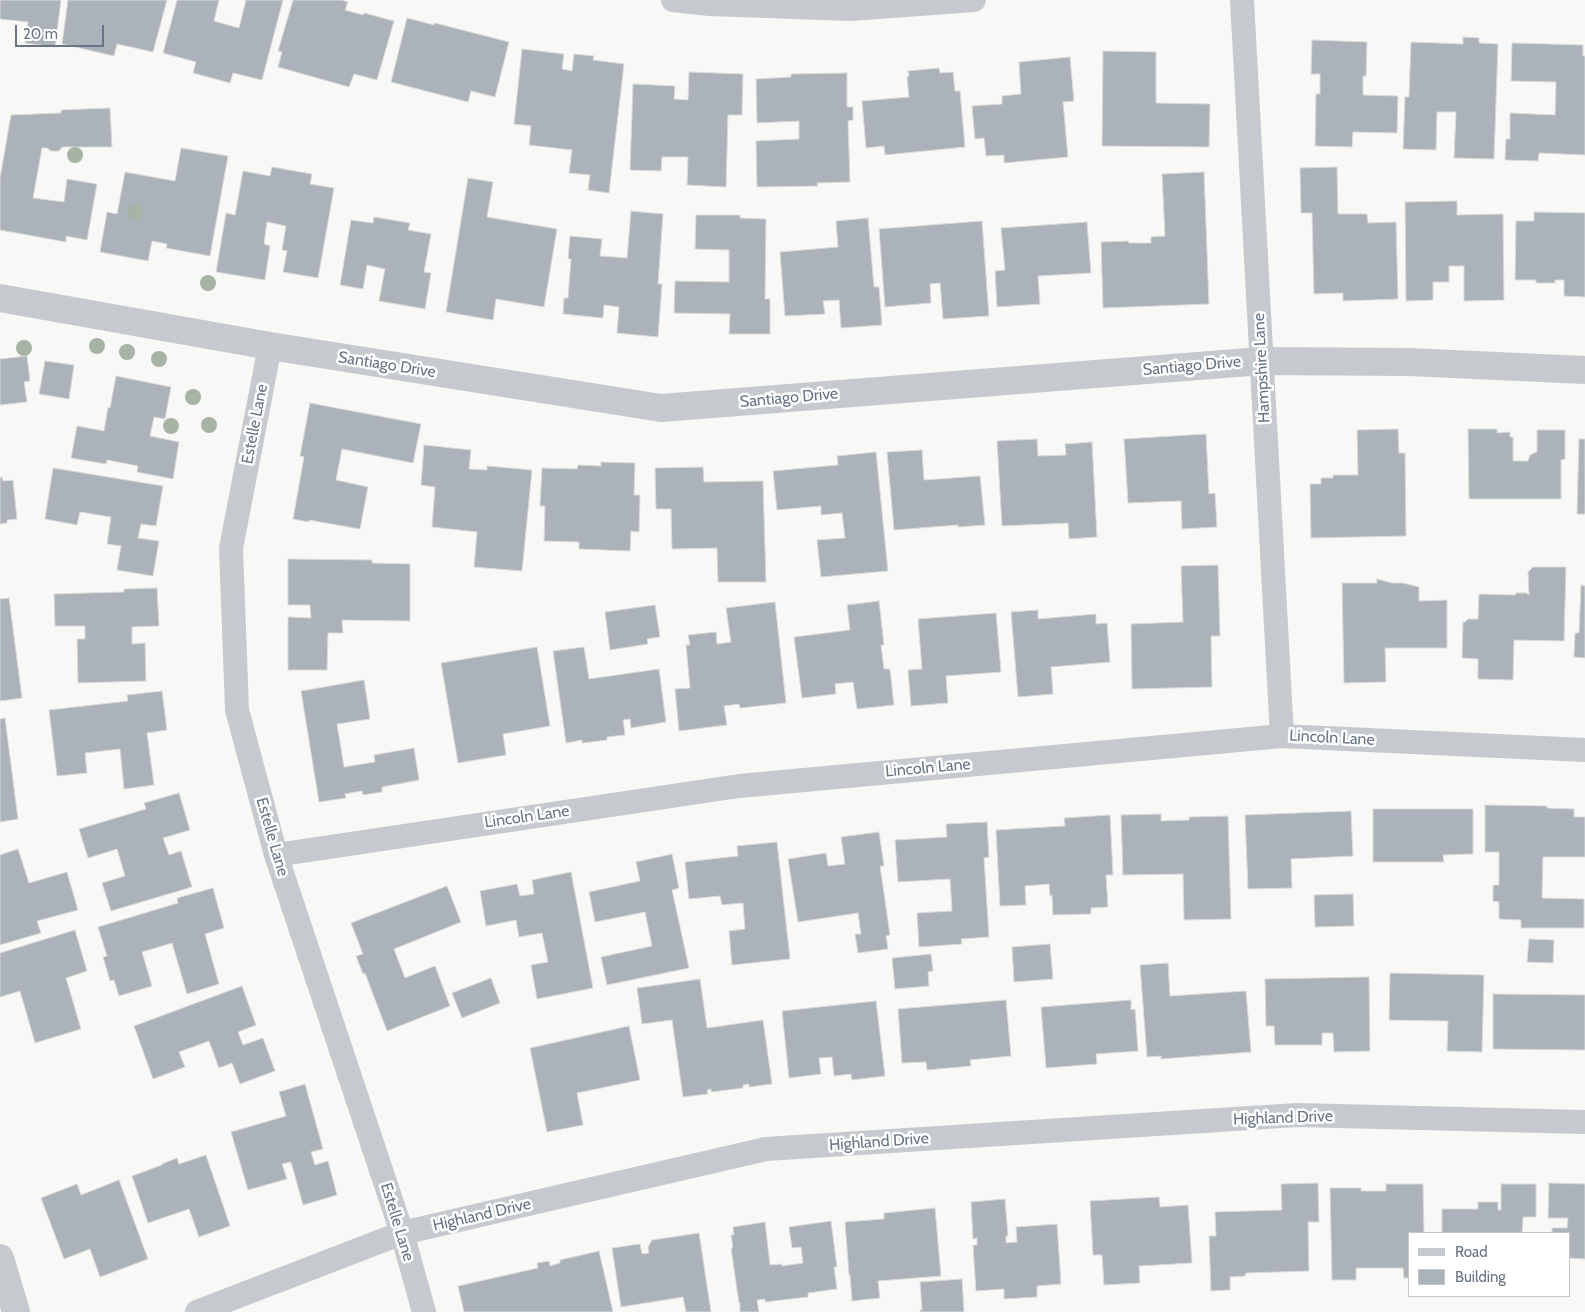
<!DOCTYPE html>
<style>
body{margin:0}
#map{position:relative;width:1585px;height:1312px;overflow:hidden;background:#f8f9f6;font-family:Cabin,sans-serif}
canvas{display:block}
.legend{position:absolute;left:1408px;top:1232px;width:162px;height:65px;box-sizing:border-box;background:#fff;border:1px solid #c3c8cf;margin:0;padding:6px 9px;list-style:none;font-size:15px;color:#687587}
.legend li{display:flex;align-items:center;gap:10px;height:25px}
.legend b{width:25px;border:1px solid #c3c8cf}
.scale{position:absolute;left:15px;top:25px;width:89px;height:22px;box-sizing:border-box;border:2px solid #687587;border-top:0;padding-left:6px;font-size:15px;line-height:18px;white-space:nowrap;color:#687587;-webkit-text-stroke:4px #fff;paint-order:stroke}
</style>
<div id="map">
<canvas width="1585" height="1312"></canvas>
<ul class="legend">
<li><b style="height:6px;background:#c6c9cd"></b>Road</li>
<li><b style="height:14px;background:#acb2ba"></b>Building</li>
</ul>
<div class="scale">20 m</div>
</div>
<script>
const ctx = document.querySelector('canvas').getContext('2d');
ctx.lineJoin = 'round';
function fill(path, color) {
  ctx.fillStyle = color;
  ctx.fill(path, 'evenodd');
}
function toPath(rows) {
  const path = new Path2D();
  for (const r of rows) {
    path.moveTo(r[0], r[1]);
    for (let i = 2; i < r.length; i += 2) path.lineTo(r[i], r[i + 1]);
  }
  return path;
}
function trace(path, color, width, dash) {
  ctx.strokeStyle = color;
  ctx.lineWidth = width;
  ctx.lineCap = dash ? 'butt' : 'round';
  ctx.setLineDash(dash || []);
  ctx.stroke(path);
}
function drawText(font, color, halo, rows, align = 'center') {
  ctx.font = font + ' Cabin,sans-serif';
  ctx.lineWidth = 5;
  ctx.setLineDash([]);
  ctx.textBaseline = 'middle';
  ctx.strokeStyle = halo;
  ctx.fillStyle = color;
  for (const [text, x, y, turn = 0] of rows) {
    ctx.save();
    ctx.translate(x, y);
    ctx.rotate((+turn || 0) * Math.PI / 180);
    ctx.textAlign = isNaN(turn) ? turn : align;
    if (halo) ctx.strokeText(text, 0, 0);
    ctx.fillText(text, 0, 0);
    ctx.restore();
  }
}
const building = toPath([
 [0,0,61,0,55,47,25,43,28,22,0,19,0,0],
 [68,0,167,0,153,52,117,44,114,56,62,44,68,0],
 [177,0,219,0,214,21,239,28,246,0,283,0,262,80,233,73,230,83,193,73,196,62,163,53,177,0],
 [293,0,342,0,348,2,345,10,363,15,364,13,394,21,377,80,354,74,349,87,278,67,282,52,278,51,293,0],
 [407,18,434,25,435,23,509,42,495,97,471,91,468,102,391,82,407,18],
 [1463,37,1479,38,1479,43,1498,44,1494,159,1454,158,1456,112,1437,112,1436,150,1403,149,1405,97,1409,97,1411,42,1463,44,1463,37],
 [1312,40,1367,42,1366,76,1363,76,1363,95,1398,96,1397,133,1353,132,1352,147,1315,146,1316,94,1320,94,1320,74,1311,74,1312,40],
 [1512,43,1583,45,1583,56,1585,56,1585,155,1539,153,1538,161,1505,160,1506,139,1510,139,1510,113,1555,115,1556,82,1511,81,1512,43],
 [522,49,564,54,562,69,572,71,574,54,594,56,593,60,624,64,609,193,588,190,590,175,569,173,572,150,529,145,531,126,514,124,522,49],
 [1103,51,1156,52,1156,103,1210,104,1209,147,1102,146,1103,51],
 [1070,57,1074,101,1063,102,1068,157,1004,163,1004,155,986,156,984,138,975,139,972,106,1002,104,1002,96,1021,94,1019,62,1070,57],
 [939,68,940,73,953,72,955,91,960,91,965,147,885,155,884,146,866,148,862,101,909,97,907,77,909,76,908,71,939,68],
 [689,72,743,74,742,115,728,115,726,187,687,185,688,157,662,157,661,171,630,170,633,84,675,86,674,99,688,100,689,72],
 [847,73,847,107,853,107,853,120,848,121,850,182,817,183,818,186,757,187,756,141,799,139,799,121,757,123,756,79,791,77,791,74,847,73],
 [110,108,112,147,62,147,59,151,51,151,47,148,42,148,33,198,64,202,67,179,97,184,87,240,66,236,66,242,0,230,0,178,11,115,61,113,61,110,110,108],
 [181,148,228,156,210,256,166,248,167,244,152,241,148,261,100,252,107,212,117,214,125,172,175,181,181,148],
 [272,167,312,174,310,184,334,188,318,278,283,272,287,251,282,250,286,226,267,222,264,244,270,246,265,280,216,272,226,213,235,215,243,171,270,176,272,167],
 [1337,167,1338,214,1367,214,1368,223,1396,222,1398,299,1343,301,1343,293,1314,294,1312,213,1301,213,1300,168,1337,167],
 [1204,172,1209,304,1103,308,1101,242,1128,241,1129,243,1151,243,1151,237,1165,236,1162,174,1204,172],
 [468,178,493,182,487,217,557,229,544,307,496,299,493,320,446,312,468,178],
 [1457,201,1457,215,1503,214,1504,300,1464,301,1464,266,1449,266,1449,282,1433,282,1433,300,1406,301,1405,202,1457,201],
 [631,211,663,214,658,284,662,284,658,337,617,333,619,307,604,305,603,318,563,314,564,298,568,298,571,259,568,259,570,236,602,239,600,256,627,258,631,211],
 [1534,212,1585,213,1585,297,1564,296,1564,280,1555,280,1555,283,1536,283,1536,280,1515,280,1516,221,1534,221,1534,212],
 [696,215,740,215,740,218,766,219,765,299,770,299,770,334,729,334,730,314,674,313,675,281,729,282,729,250,695,249,696,215],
 [374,217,410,223,408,230,431,234,424,272,431,273,425,309,379,301,385,269,367,265,363,289,340,285,351,220,373,223,374,217],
 [868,218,874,287,879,287,882,325,841,328,839,300,823,301,825,314,785,316,780,252,838,247,836,221,868,218],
 [982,221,989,316,943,319,940,283,930,284,931,303,885,307,879,229,982,221],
 [1087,222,1091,273,1038,276,1040,304,997,307,995,271,1005,270,1001,228,1087,222],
 [27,356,30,381,24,382,27,402,0,405,0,359,27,356],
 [45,361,74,365,69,399,39,394,45,361],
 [116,376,171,387,165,419,154,417,150,436,179,442,173,479,137,472,138,466,107,460,106,464,71,458,77,426,104,431,108,407,110,408,116,376],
 [310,403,421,424,413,463,342,449,336,480,368,487,360,529,309,520,309,522,293,519,304,457,300,456,310,403],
 [1398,429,1399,453,1405,453,1406,536,1311,538,1310,484,1321,484,1321,478,1333,478,1333,475,1358,475,1357,430,1398,429],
 [1468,429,1497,429,1497,433,1510,432,1510,437,1513,437,1513,461,1528,461,1530,455,1537,452,1537,430,1565,430,1565,459,1561,460,1561,499,1469,499,1468,429],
 [1206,434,1209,494,1215,493,1217,527,1182,529,1181,501,1128,503,1124,439,1206,434],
 [1037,439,1038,456,1066,455,1065,444,1092,442,1097,537,1069,539,1068,523,1002,526,997,441,1037,439],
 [1579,439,1585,439,1585,514,1577,514,1579,439],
 [424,445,471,450,469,469,487,470,487,466,532,470,522,571,474,567,477,532,432,527,435,487,421,485,424,445],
 [922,450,924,480,980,476,985,525,958,527,958,525,894,530,887,452,922,450],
 [876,452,888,571,821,577,817,540,845,538,842,513,821,515,821,506,777,510,773,471,838,465,837,456,876,452],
 [601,462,635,463,634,495,640,495,639,532,631,531,630,551,579,549,579,542,544,541,545,506,540,506,542,468,577,469,578,465,601,466,601,462],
 [703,467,704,482,763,481,766,582,718,582,717,548,672,549,671,509,656,509,655,468,703,467],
 [53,468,163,486,156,526,141,524,138,538,159,541,153,576,117,570,121,546,107,544,111,517,80,512,77,525,45,519,53,468],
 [2,477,3,481,13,480,17,519,7,520,7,523,0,524,0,478,2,477],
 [288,559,372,560,372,563,410,564,410,621,342,620,343,633,328,633,327,670,288,670,288,617,311,618,310,605,288,605,288,559],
 [1218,565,1220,636,1211,636,1212,687,1132,689,1131,624,1183,622,1181,566,1218,565],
 [1533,567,1566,567,1564,641,1514,640,1513,680,1478,679,1478,659,1462,658,1463,622,1465,622,1468,619,1478,619,1479,594,1515,595,1516,593,1526,593,1529,595,1528,572,1533,567],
 [1377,579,1392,583,1403,583,1419,587,1419,601,1447,600,1447,648,1385,648,1386,682,1344,683,1342,583,1377,583,1377,579],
 [1581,585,1585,586,1585,658,1574,657,1575,633,1579,633,1581,585],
 [157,588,159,626,132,627,132,644,145,643,146,681,78,683,77,639,85,639,85,626,55,626,54,594,124,592,124,589,157,588],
 [9,598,22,698,0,701,0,599,9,598],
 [879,601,884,645,881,645,884,669,890,669,894,705,857,709,853,682,835,684,836,694,802,698,794,637,850,630,847,605,879,601],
 [775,602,786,703,740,708,739,704,724,706,727,725,679,731,675,689,690,688,686,645,690,645,688,635,716,632,717,644,731,642,726,608,775,602],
 [655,605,660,637,647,639,648,644,610,650,605,612,655,605],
 [1038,610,1038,619,1096,614,1096,624,1107,623,1110,662,1051,667,1053,694,1018,697,1011,612,1038,610],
 [996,613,1001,672,946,676,948,703,911,706,908,670,922,669,918,619,996,613],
 [537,647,550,726,503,734,506,755,458,763,441,663,537,647],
 [584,647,589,679,659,669,666,722,631,728,630,719,623,720,625,735,607,737,607,740,582,743,582,740,566,743,553,651,584,647],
 [364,680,370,719,337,724,344,767,375,762,374,755,414,748,419,780,382,787,382,792,363,795,362,791,345,794,346,798,319,802,301,691,364,680],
 [162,691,167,730,147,733,154,785,124,789,120,749,85,753,87,773,57,776,49,710,128,701,127,695,162,691],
 [5,718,18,819,0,822,0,719,5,718],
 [179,793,190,830,163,838,169,855,181,851,192,887,111,911,102,883,125,876,117,849,88,858,79,829,146,809,144,803,179,793],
 [1485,805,1547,806,1547,808,1574,809,1574,817,1585,817,1585,857,1543,857,1542,898,1584,899,1584,928,1521,928,1521,920,1499,919,1499,902,1493,901,1493,885,1499,885,1499,852,1485,852,1485,805],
 [1373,809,1473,809,1473,854,1443,855,1444,862,1373,862,1373,809],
 [1351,811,1353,856,1291,859,1292,888,1248,889,1245,815,1351,811],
 [1161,814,1161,821,1189,820,1189,817,1228,816,1231,919,1184,920,1183,874,1123,875,1121,815,1161,814],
 [1110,815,1113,875,1106,875,1108,907,1091,908,1091,914,1053,915,1052,895,1050,896,1049,884,1025,886,1026,905,1000,906,996,830,1065,826,1064,818,1110,815],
 [987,822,989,857,984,858,989,937,961,939,962,944,919,947,917,913,952,911,950,879,898,882,895,840,947,837,946,824,987,822],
 [879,832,884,866,880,866,890,935,886,936,888,949,858,953,855,934,861,934,858,913,798,922,788,859,826,853,828,866,845,864,841,837,879,832],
 [777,842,790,959,732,965,729,931,745,929,743,903,722,905,720,896,689,899,685,862,738,856,737,846,777,842],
 [18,849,29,883,67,872,78,910,37,921,41,933,0,945,0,855,18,849],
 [672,854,679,888,672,890,689,968,607,985,601,957,652,946,645,912,595,922,589,892,640,881,636,862,672,854],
 [571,872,593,988,537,999,531,965,548,962,542,933,519,937,516,920,486,926,480,891,517,884,520,896,534,894,532,880,571,872],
 [447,886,461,922,394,949,405,978,435,966,450,1006,387,1031,365,973,363,974,356,956,363,954,351,923,447,886],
 [213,888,224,928,205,934,219,984,187,994,172,943,142,952,152,986,119,996,114,980,110,981,103,957,107,956,98,927,178,903,177,898,213,888],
 [1353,894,1354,926,1315,927,1314,895,1353,894],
 [75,930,87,971,66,978,81,1029,35,1043,20,991,0,997,0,953,75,930],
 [1529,939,1554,940,1553,963,1527,962,1529,939],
 [1050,944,1053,979,1014,982,1012,947,1050,944],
 [931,954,933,971,928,972,929,986,895,989,892,958,931,954],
 [1168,963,1170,996,1246,991,1251,1052,1161,1059,1161,1056,1147,1057,1140,965,1168,963],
 [1390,973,1484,975,1482,1052,1447,1051,1448,1021,1389,1020,1390,973],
 [1369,977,1370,1051,1334,1052,1333,1033,1322,1033,1322,1045,1275,1045,1274,1026,1266,1026,1265,979,1369,977],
 [491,978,500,1003,462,1018,452,993,491,978],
 [700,979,707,1028,763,1020,772,1084,749,1087,749,1084,743,1085,743,1088,711,1092,711,1089,707,1090,708,1094,683,1097,672,1020,642,1024,637,988,700,979],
 [242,986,256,1025,238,1032,243,1045,263,1038,275,1071,240,1084,232,1063,219,1068,209,1041,179,1052,185,1067,153,1079,134,1026,242,986],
 [1493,994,1585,995,1585,1050,1493,1049,1493,994],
 [1006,1000,1011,1056,970,1060,971,1066,927,1070,926,1062,902,1063,898,1009,1006,1000],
 [1131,1000,1131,1010,1135,1009,1138,1051,1096,1054,1097,1064,1046,1068,1041,1007,1131,1000],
 [876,1001,885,1076,852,1080,851,1074,834,1076,832,1057,819,1058,821,1074,789,1078,782,1011,876,1001],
 [629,1026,640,1080,577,1093,583,1125,547,1132,530,1048,629,1026],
 [305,1084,323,1149,311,1152,315,1165,328,1161,337,1195,303,1205,291,1162,282,1164,287,1179,248,1190,231,1132,286,1116,279,1092,305,1084],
 [206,1155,230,1226,199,1237,189,1209,148,1223,132,1176,162,1165,162,1164,177,1158,179,1164,206,1155],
 [119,1180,148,1259,100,1277,90,1249,64,1259,41,1198,77,1184,81,1195,119,1180],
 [1318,1183,1319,1222,1308,1222,1309,1271,1246,1273,1245,1276,1230,1277,1230,1290,1211,1291,1209,1236,1216,1236,1215,1212,1282,1210,1281,1184,1318,1183],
 [1549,1183,1585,1184,1585,1259,1569,1258,1569,1233,1552,1233,1552,1228,1567,1228,1568,1218,1548,1218,1549,1183],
 [1386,1184,1423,1184,1424,1233,1409,1233,1409,1278,1404,1278,1403,1268,1356,1268,1356,1280,1332,1280,1330,1188,1361,1188,1361,1191,1386,1191,1386,1184],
 [1501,1184,1536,1184,1536,1217,1523,1217,1522,1233,1442,1233,1442,1209,1478,1209,1478,1202,1498,1202,1498,1210,1501,1210,1501,1184],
 [1159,1197,1160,1207,1188,1205,1192,1263,1139,1266,1140,1283,1104,1285,1102,1255,1093,1255,1090,1201,1159,1197],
 [1005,1199,1008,1236,1006,1236,1006,1243,1017,1242,1016,1227,1057,1224,1061,1284,1037,1286,1037,1297,1004,1299,1004,1289,976,1291,973,1245,977,1245,977,1238,973,1239,971,1202,1005,1199],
 [935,1208,941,1276,878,1281,880,1298,852,1301,850,1275,849,1275,845,1222,884,1219,884,1213,935,1208],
 [831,1221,837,1267,834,1267,837,1289,808,1293,808,1297,765,1302,765,1299,757,1300,759,1312,740,1312,740,1303,739,1303,731,1248,733,1248,731,1235,734,1235,733,1227,765,1222,770,1265,782,1264,782,1266,803,1263,801,1247,792,1248,789,1227,831,1221],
 [699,1233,711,1312,686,1312,683,1297,621,1307,612,1248,640,1244,642,1254,649,1253,648,1247,652,1240,699,1233],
 [599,1251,613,1312,464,1312,458,1286,538,1268,537,1263,549,1261,550,1266,560,1263,560,1260,599,1251],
 [962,1279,964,1312,920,1312,920,1310,922,1310,920,1282,962,1279]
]);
fill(building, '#acb2ba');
trace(building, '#dadad8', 1);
trace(toPath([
 [673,0,710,4,851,9,974,0],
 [1242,0,1282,736],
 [270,346,231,548,237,710,276,855,402,1233,424,1312],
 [276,855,739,786,1282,736,1585,750],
 [197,1312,402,1233,766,1149,1297,1115,1585,1122]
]), '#c6c9cd', 24);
trace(toPath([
 [0,298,270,346,661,408,1262,361,1409,362,1585,370],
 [0,1258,16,1312]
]), '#c6c9cd', 28);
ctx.fillStyle = '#a7b3a5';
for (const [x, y] of [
 [75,155],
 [135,212],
 [208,283],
 [97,346],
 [24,348],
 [127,352],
 [159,359],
 [193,397],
 [209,425],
 [171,426]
]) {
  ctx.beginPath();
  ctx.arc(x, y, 8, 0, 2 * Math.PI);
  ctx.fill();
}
drawText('16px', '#687587', '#fff', [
 ["Santiago Drive",387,365,9],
 ["Santiago Drive",1192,366,-5],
 ["Hampshire Lane",1262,368,-93],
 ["Santiago Drive",789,398,-5],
 ["Estelle Lane",255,424,-79],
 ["Lincoln Lane",1332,738,3],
 ["Lincoln Lane",928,768,-5],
 ["Lincoln Lane",527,817,-8],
 ["Estelle Lane",272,837,74],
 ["Highland Drive",1283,1118,-2],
 ["Highland Drive",879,1142,-4],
 ["Highland Drive",482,1215,-13],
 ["Estelle Lane",397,1222,73]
]);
</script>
